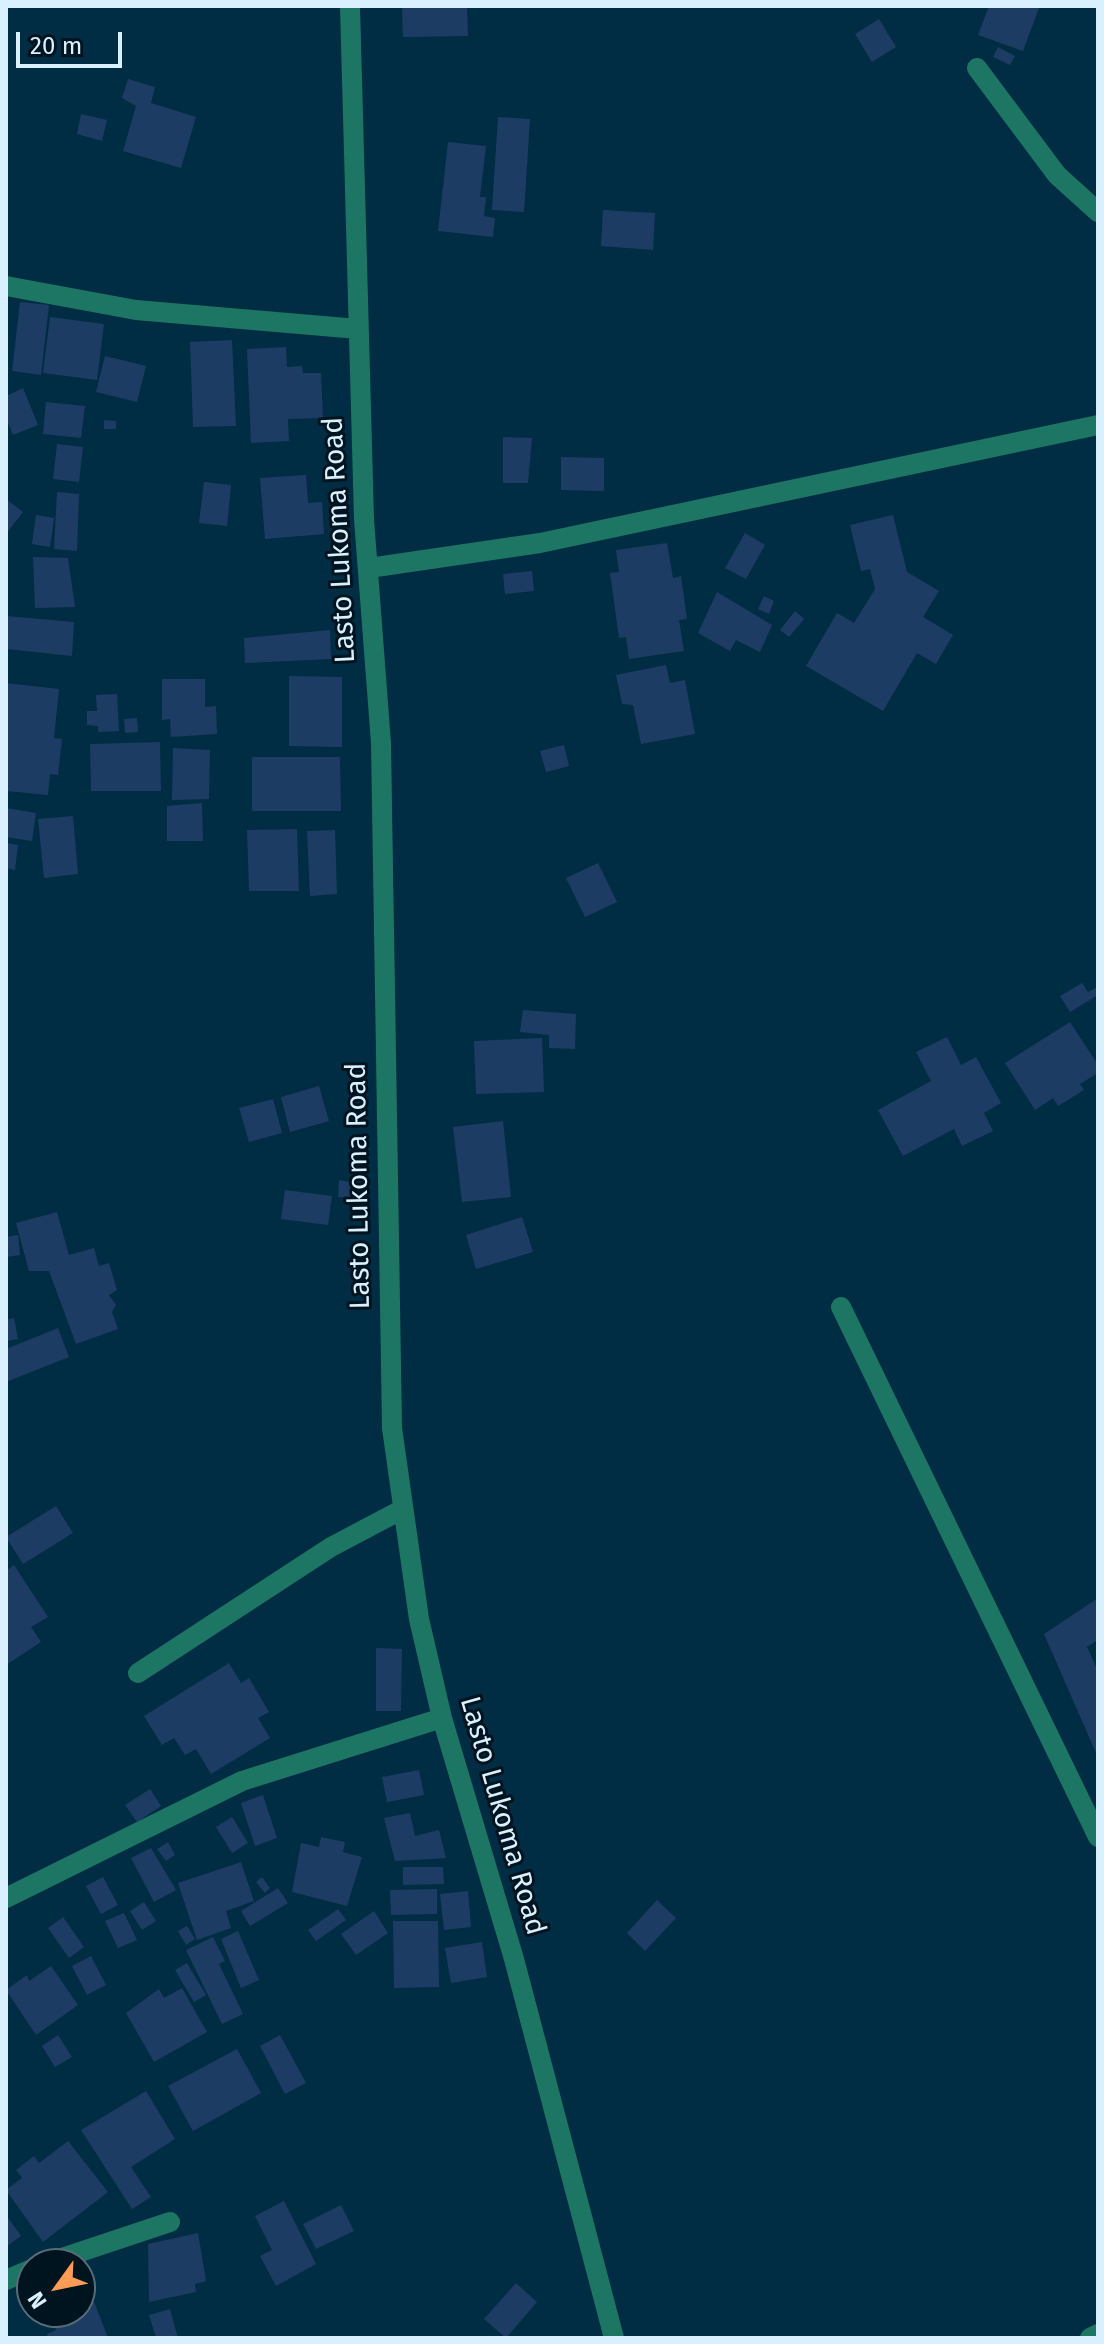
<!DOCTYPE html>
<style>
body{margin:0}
#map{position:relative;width:1104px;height:2344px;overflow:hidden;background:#002d43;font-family:"Fira Sans",sans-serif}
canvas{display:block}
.frame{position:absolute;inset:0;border:8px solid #d9f0fe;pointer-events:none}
.north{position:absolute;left:16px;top:2248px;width:80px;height:80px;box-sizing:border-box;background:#001420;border:2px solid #576c79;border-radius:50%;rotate:237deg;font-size:22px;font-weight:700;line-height:32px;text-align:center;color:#d9f0fe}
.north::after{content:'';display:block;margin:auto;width:28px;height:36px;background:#fd9c56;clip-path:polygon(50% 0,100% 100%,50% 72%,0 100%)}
.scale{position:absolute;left:16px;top:32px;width:106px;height:36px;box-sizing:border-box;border:4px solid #d9f0fe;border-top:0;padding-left:10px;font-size:24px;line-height:28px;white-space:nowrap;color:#d9f0fe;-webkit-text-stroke:6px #001420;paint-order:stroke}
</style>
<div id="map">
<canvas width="1104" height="2344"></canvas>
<div class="frame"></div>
<div class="north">N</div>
<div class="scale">20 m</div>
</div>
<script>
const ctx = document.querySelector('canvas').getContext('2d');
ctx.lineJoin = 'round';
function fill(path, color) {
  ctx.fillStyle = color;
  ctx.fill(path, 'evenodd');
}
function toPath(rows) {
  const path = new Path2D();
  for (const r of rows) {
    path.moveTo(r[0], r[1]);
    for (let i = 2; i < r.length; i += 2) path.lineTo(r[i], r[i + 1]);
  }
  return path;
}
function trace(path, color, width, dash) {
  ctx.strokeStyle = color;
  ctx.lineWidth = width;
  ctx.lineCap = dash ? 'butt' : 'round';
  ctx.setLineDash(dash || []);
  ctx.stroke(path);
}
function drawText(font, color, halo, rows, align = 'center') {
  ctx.font = font + ' "Fira Sans",sans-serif';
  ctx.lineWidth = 6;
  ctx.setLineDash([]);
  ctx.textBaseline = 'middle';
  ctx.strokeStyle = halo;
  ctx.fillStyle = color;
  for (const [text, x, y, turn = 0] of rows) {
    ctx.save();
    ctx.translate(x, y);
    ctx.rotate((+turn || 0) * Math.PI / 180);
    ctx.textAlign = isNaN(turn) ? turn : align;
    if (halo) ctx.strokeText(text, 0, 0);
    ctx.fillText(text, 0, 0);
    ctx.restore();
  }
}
fill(toPath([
 [402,6,467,6,468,36,403,37],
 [989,6,1039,8,1023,51,978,35],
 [879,19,896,47,872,62,855,34],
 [998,47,1015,56,1010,65,993,57],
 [128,79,155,87,151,103,196,117,181,168,123,151,136,106,122,98],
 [81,114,107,120,102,141,77,134],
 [498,117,530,119,524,212,492,210],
 [448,142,486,146,480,197,486,197,484,216,495,218,493,237,438,231],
 [603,210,655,213,653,250,601,246],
 [20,302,49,305,41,375,12,371],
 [50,317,104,324,97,380,43,373],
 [232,340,236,426,193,427,190,342],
 [286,347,287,367,302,366,303,373,321,373,323,418,288,419,289,441,251,443,247,349],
 [105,356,146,366,137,402,96,392],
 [23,388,38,425,13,435,6,418,6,396],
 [46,402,85,406,81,438,43,434],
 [104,420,116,421,116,429,104,429],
 [503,437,532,438,528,483,503,483],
 [57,444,83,447,79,482,53,479],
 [561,457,604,458,604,491,561,490],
 [306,475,308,503,322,502,324,534,265,539,260,478],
 [204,482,231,485,227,526,199,523],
 [57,492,79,494,77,551,54,549],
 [6,499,23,512,6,534],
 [36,515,54,518,50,547,32,544],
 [893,515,907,572,939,591,923,617,953,635,936,664,917,653,883,711,806,666,837,613,854,623,875,589,870,569,861,571,850,525],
 [745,533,765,545,746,579,725,568],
 [667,543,673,578,681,576,687,619,679,620,684,651,629,659,626,637,619,638,610,573,619,572,616,550],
 [33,557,68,558,75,607,35,608],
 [532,571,534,591,505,594,503,574],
 [717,592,772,625,760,652,736,640,730,651,698,633],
 [764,596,774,601,769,614,758,609],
 [795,611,804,619,789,637,780,630],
 [6,616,74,622,72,656,6,649],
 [330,630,331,659,245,663,244,638],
 [666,665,670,683,685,680,695,734,641,744,633,705,622,704,616,675],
 [289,676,342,677,342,747,289,746],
 [162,679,205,679,205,707,216,706,217,734,171,737,170,719,162,720],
 [6,683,59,689,54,738,62,739,58,775,50,774,48,795,6,791],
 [117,694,119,731,98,732,98,726,87,725,87,711,97,711,96,695],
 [137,718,138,732,125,733,124,719],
 [160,742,161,791,91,791,90,744],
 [564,745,569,766,546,772,540,751],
 [173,748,210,750,209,799,172,800],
 [252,757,340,757,341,811,252,811],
 [202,803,203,841,167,841,167,806],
 [6,808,36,813,32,841,6,837],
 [73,816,78,874,44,878,38,819],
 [297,829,299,891,249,891,247,830],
 [335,830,337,894,310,896,307,831],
 [6,843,18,845,15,870,6,868],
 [598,863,617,902,585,917,566,878],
 [1082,983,1088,992,1096,988,1098,995,1070,1012,1060,996],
 [523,1010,576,1014,575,1049,549,1048,549,1035,520,1032],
 [1070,1022,1098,1065,1098,1073,1080,1084,1084,1090,1058,1106,1053,1098,1035,1110,1005,1063],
 [947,1037,961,1065,976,1057,1001,1103,984,1113,993,1131,962,1146,954,1129,903,1156,878,1110,931,1081,916,1052],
 [542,1038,544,1092,476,1094,474,1041],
 [319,1086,329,1121,290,1132,281,1097],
 [273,1099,282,1133,249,1142,239,1108],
 [503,1121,511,1197,462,1202,453,1127],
 [339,1180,355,1183,353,1198,338,1197],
 [285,1190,332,1196,328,1225,281,1219],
 [57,1212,69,1255,94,1248,99,1266,109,1263,117,1290,109,1295,116,1305,112,1312,118,1329,76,1344,49,1271,29,1271,16,1223],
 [522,1217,533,1252,476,1269,466,1235],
 [18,1235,20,1255,6,1257,6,1237],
 [14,1318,18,1339,6,1341,6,1320],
 [58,1328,69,1357,6,1382,6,1349],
 [56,1506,73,1533,23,1564,6,1537],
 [14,1565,48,1617,31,1627,41,1642,6,1665,6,1571],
 [1098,1598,1098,1640,1087,1647,1098,1671,1096,1753,1044,1634],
 [376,1648,402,1649,401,1711,376,1711],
 [229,1663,241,1683,249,1678,269,1712,258,1718,270,1738,211,1774,196,1749,185,1755,174,1738,162,1745,144,1716],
 [419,1770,424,1795,387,1802,382,1777],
 [150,1789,161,1806,137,1822,125,1805],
 [263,1795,277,1838,255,1846,241,1803],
 [410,1813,415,1836,439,1830,446,1858,395,1861,384,1818],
 [232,1817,248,1843,232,1853,216,1827],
 [321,1837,345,1842,343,1852,362,1857,347,1906,292,1892,301,1843,319,1847],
 [168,1842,175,1855,166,1861,157,1849],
 [151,1848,176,1890,154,1902,131,1858],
 [241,1862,254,1901,226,1911,231,1928,197,1940,178,1883],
 [403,1867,443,1867,444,1884,403,1885],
 [103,1877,118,1905,101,1914,86,1886],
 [262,1877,270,1888,265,1893,256,1882],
 [278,1888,288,1903,250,1926,241,1911],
 [437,1889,437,1914,391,1915,390,1890],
 [468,1891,471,1927,444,1930,440,1894],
 [657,1900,676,1918,645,1951,627,1933],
 [144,1902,156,1921,142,1930,130,1911],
 [338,1909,346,1920,316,1941,308,1930],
 [374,1911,388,1933,356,1955,341,1934],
 [124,1913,137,1940,118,1948,105,1921],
 [63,1917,84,1947,69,1958,48,1928],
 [393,1921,438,1921,439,1987,394,1988],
 [187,1926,195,1939,186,1945,178,1931],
 [238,1931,259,1980,241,1988,221,1939],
 [213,1937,225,1961,219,1964,243,2014,222,2024,186,1950],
 [482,1942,487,1977,451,1983,445,1948],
 [91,1956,106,1985,87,1995,72,1966],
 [187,1963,206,1995,194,2002,175,1970],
 [51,1966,78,2005,36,2035,6,1990,27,1975,29,1981],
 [182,1988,207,2032,154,2062,126,2013,159,1989,164,1998],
 [58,2035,72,2057,55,2067,42,2046],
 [280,2035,306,2083,285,2094,260,2046],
 [237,2049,261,2093,193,2131,168,2086],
 [146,2091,175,2139,131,2167,151,2197,132,2209,81,2130],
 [68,2141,108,2192,43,2242,6,2190,22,2178,16,2170,34,2156,39,2163],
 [284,2201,316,2264,276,2286,260,2256,272,2250,255,2216],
 [341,2205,354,2231,316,2249,303,2224],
 [6,2215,21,2236,7,2246,6,2244],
 [198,2233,206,2281,195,2284,196,2292,149,2302,148,2244],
 [516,2283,537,2302,506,2338,484,2319],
 [91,2294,108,2338,48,2338,47,2334,56,2330,49,2312,80,2312,80,2298],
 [170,2309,178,2338,156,2338,149,2315]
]), '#1d3c63');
trace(toPath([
 [350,6,364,519,381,743,392,1428,419,1619,442,1718,514,1959,614,2338],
 [977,68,1057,175,1098,212],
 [6,286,136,310,358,329],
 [369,568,540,543,1098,425],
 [841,1307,1098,1837],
 [138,1673,331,1547,403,1509],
 [6,1898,242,1781,442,1718],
 [44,2264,170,2222],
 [6,2280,32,2269],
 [1090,2338,1098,2334]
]), '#1c7663', 20);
drawText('28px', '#d9f0fe', '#001420', [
 ["Lasto Lukoma Road",340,540,-93],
 ["Lasto Lukoma Road",359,1186,-91],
 ["Lasto Lukoma Road",502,1816,74]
]);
</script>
